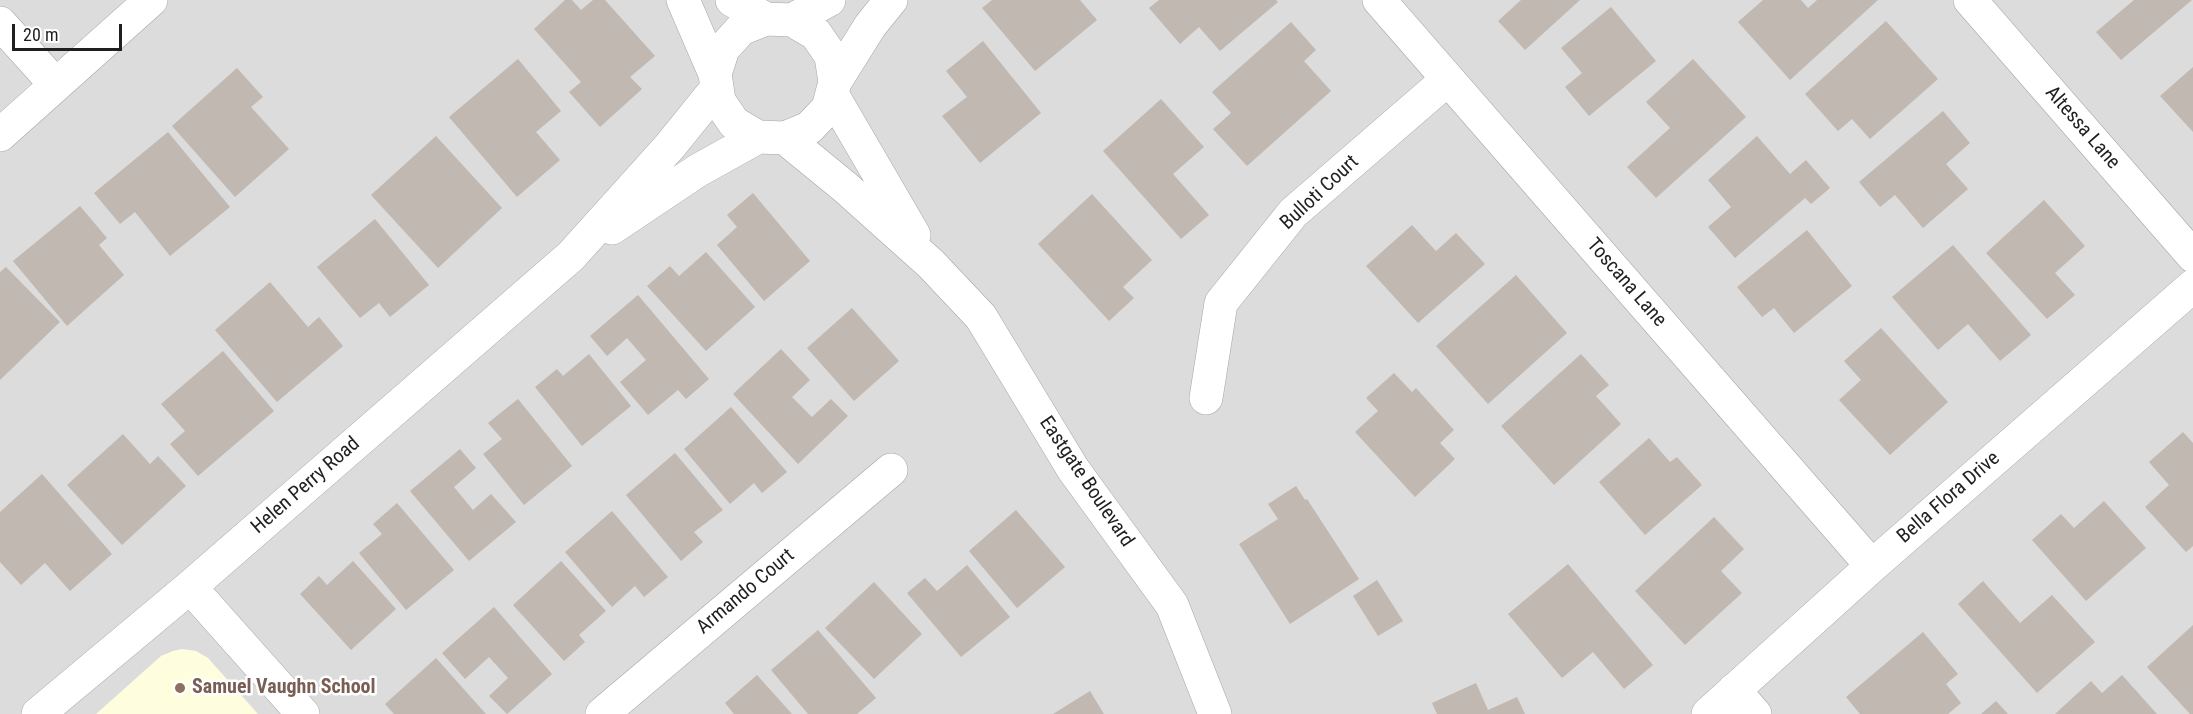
<!DOCTYPE html>
<style>
body{margin:0}
#map{position:relative;width:2193px;height:714px;overflow:hidden;background:#efece5;font-family:"Roboto Condensed",sans-serif}
canvas{display:block}
.scale{position:absolute;left:12px;top:24px;width:110px;height:27px;box-sizing:border-box;border:3px solid #1f1f1f;border-top:0;padding-left:8px;font-size:18px;line-height:21px;white-space:nowrap;color:#1f1f1f;-webkit-text-stroke:4px #fff;paint-order:stroke}
</style>
<div id="map">
<canvas width="2193" height="714"></canvas>
<div class="scale">20 m</div>
</div>
<script>
const ctx = document.querySelector('canvas').getContext('2d');
ctx.lineJoin = 'round';
function fill(path, color) {
  ctx.fillStyle = color;
  ctx.fill(path, 'evenodd');
}
function toPath(rows) {
  const path = new Path2D();
  for (const r of rows) {
    path.moveTo(r[0], r[1]);
    for (let i = 2; i < r.length; i += 2) path.lineTo(r[i], r[i + 1]);
  }
  return path;
}
function trace(path, color, width, dash) {
  ctx.strokeStyle = color;
  ctx.lineWidth = width;
  ctx.lineCap = dash ? 'butt' : 'round';
  ctx.setLineDash(dash || []);
  ctx.stroke(path);
}
function drawText(font, color, halo, rows, align = 'center') {
  ctx.font = font + ' "Roboto Condensed",sans-serif';
  ctx.lineWidth = 5;
  ctx.setLineDash([]);
  ctx.textBaseline = 'middle';
  ctx.strokeStyle = halo;
  ctx.fillStyle = color;
  for (const [text, x, y, turn = 0] of rows) {
    ctx.save();
    ctx.translate(x, y);
    ctx.rotate((+turn || 0) * Math.PI / 180);
    ctx.textAlign = isNaN(turn) ? turn : align;
    if (halo) ctx.strokeText(text, 0, 0);
    ctx.fillText(text, 0, 0);
    ctx.restore();
  }
}
fill(toPath([
 [0,0,2193,0,2193,714,0,714]
]), '#dddcdc');
fill(toPath([
 [182,649,196,651,208,658,258,714,96,714,161,656,173,651]
]), '#fefedf');
fill(toPath([
 [565,0,572,0,581,10,593,0,605,0,655,56,630,77,642,89,600,127,569,92,581,82,534,29],
 [992,0,1080,0,1097,20,1035,71,982,8],
 [1159,0,1276,0,1278,2,1220,51,1199,27,1180,44,1149,8],
 [1521,0,1580,0,1525,50,1498,21],
 [1763,0,1801,0,1808,8,1817,0,1878,0,1790,80,1738,22],
 [2134,0,2192,0,2121,60,2096,32],
 [1611,7,1656,61,1589,116,1565,87,1582,73,1561,48],
 [1886,21,1938,79,1870,139,1852,119,1838,131,1805,94],
 [1291,22,1316,50,1304,61,1331,91,1247,166,1213,129,1231,113,1212,92],
 [983,41,1041,113,980,163,942,116,967,97,946,71],
 [518,59,561,111,536,132,560,160,517,197,449,117],
 [1693,59,1746,117,1656,198,1627,167,1670,128,1646,102],
 [2193,67,2193,132,2160,96],
 [237,68,263,97,251,107,289,149,235,197,172,126],
 [1161,99,1204,147,1173,174,1209,215,1181,239,1103,151],
 [1943,111,1970,143,1946,164,1968,189,1923,228,1895,195,1880,207,1859,182],
 [168,132,230,207,170,256,135,212,120,224,94,193],
 [436,136,502,208,438,268,371,195],
 [1757,136,1790,174,1806,160,1830,188,1811,204,1805,198,1735,258,1708,227,1731,207,1708,180],
 [753,193,810,261,764,301,717,245,737,227,727,215],
 [1092,194,1152,260,1123,287,1134,298,1109,321,1038,244],
 [2044,200,2085,246,2055,273,2075,295,2047,319,1986,253],
 [80,206,107,238,99,245,124,275,67,326,13,261],
 [375,219,429,285,390,317,379,303,360,318,317,267],
 [1412,225,1436,251,1456,233,1485,264,1418,323,1366,266],
 [1807,230,1852,286,1794,333,1774,308,1762,317,1737,287],
 [1953,245,2031,335,2000,361,1968,324,1938,350,1892,297],
 [706,252,755,307,706,351,647,286,670,266,679,276],
 [6,267,60,322,0,380,0,272],
 [1516,275,1567,333,1488,404,1436,346],
 [270,282,308,327,319,317,343,346,277,402,215,330],
 [638,295,709,379,686,399,678,390,648,415,620,382,646,360,627,338,607,356,590,336],
 [852,308,899,361,854,401,807,348],
 [1881,328,1948,402,1890,455,1839,400,1861,380,1844,361],
 [781,349,810,380,792,397,812,417,831,399,848,416,798,464,733,394],
 [223,351,274,411,198,476,170,444,185,431,161,404],
 [589,354,631,406,582,446,535,387,557,369,563,376],
 [1581,354,1609,385,1596,396,1621,424,1554,485,1501,426],
 [1394,373,1412,392,1416,388,1454,430,1440,443,1455,459,1415,497,1355,432,1378,411,1366,398],
 [518,399,572,466,524,505,483,454,502,439,488,423],
 [731,407,787,472,762,493,754,483,730,504,684,449],
 [2183,432,2193,443,2193,546,2186,552,2145,507,2169,485,2149,462],
 [123,434,150,464,158,456,186,486,122,545,67,485],
 [1649,438,1670,462,1677,457,1702,485,1645,535,1599,482],
 [460,449,476,468,454,487,473,510,491,494,516,522,469,561,410,491],
 [675,453,723,510,694,532,703,542,681,561,626,495],
 [42,474,112,554,70,591,45,563,21,585,0,562,0,512],
 [1296,486,1305,500,1307,499,1359,579,1290,624,1239,544,1278,519,1268,504],
 [2104,501,2146,548,2086,601,2032,540,2061,514,2074,528],
 [397,503,454,570,406,610,359,553,382,534,373,524],
 [1016,510,1065,567,1017,608,969,551],
 [612,511,668,577,644,597,635,586,612,607,565,552],
 [1714,517,1744,549,1721,571,1742,593,1685,645,1635,591],
 [353,561,396,609,351,650,300,594,319,576,327,585],
 [561,561,606,611,579,635,585,642,564,661,513,605],
 [1568,564,1653,665,1624,689,1593,652,1562,678,1508,614],
 [967,565,1010,617,961,657,907,593,925,578,937,591],
 [1377,580,1403,621,1378,636,1353,596],
 [1983,581,2020,623,2052,595,2095,642,2037,693,1958,604],
 [874,582,922,634,874,679,825,628],
 [494,607,552,674,507,714,489,696,508,678,489,657,465,679,442,653],
 [2193,625,2193,714,2190,714,2147,667],
 [818,630,876,698,857,714,808,714,771,670],
 [1923,632,1958,674,1946,684,1961,703,1948,714,1860,714,1846,697],
 [436,658,486,714,394,714,385,704],
 [757,675,792,714,734,714,725,703],
 [2122,675,2157,714,2055,714,2091,681,2102,693],
 [1476,683,1488,710,1517,697,1525,714,1437,714,1432,703],
 [1090,691,1104,714,1053,714],
 [1996,701,2008,714,1981,714]
]), '#c0b8b1');
const minor = toPath([
 [683,0,715,74,719,101,734,123,758,137,785,138,809,128,828,108,835,82,831,56,816,34,792,20,766,19,741,29,723,49,715,74],
 [732,0,766,19],
 [1379,0,1872,566],
 [1970,0,2193,256],
 [792,20,829,0],
 [0,23,56,85],
 [835,82,870,26,891,0],
 [832,94,914,235],
 [0,135,151,0],
 [785,138,845,187,931,264,981,317,1073,469,1172,605,1215,714],
 [612,228,697,171,758,137],
 [1206,398,1221,303,1293,213,1448,79],
 [190,587,303,714],
 [1734,690,1755,714],
 [38,714,190,587,571,256,670,146,717,88],
 [602,714,891,470],
 [1708,714,1872,566,2193,286]
]);
trace(minor, '#a6a6a6', 34);
trace(minor, '#fff', 33);
for (const [x, y, r, color] of [
 [180,688,6,"#8d6e63"]
]) {
  const dot = new Path2D();
  dot.arc(x, y, r, 0, 2 * Math.PI);
  ctx.fillStyle = color;
  ctx.fill(dot);
  trace(dot, '#fff', 2);
}
drawText('20px', '#1f1f1f', '#fff', [
 ["Altessa Lane",2082,128,49],
 ["Bulloti Court",1320,193,-43],
 ["Toscana Lane",1626,283,49],
 ["Eastgate Boulevard",1086,482,56],
 ["Helen Perry Road",306,486,-41],
 ["Bella Flora Drive",1949,498,-41],
 ["Armando Court",746,592,-40]
]);
drawText('bold 20px', '#785e54', '#fff', [
 ["Samuel Vaughn School",192,688]
], 'left');
</script>
